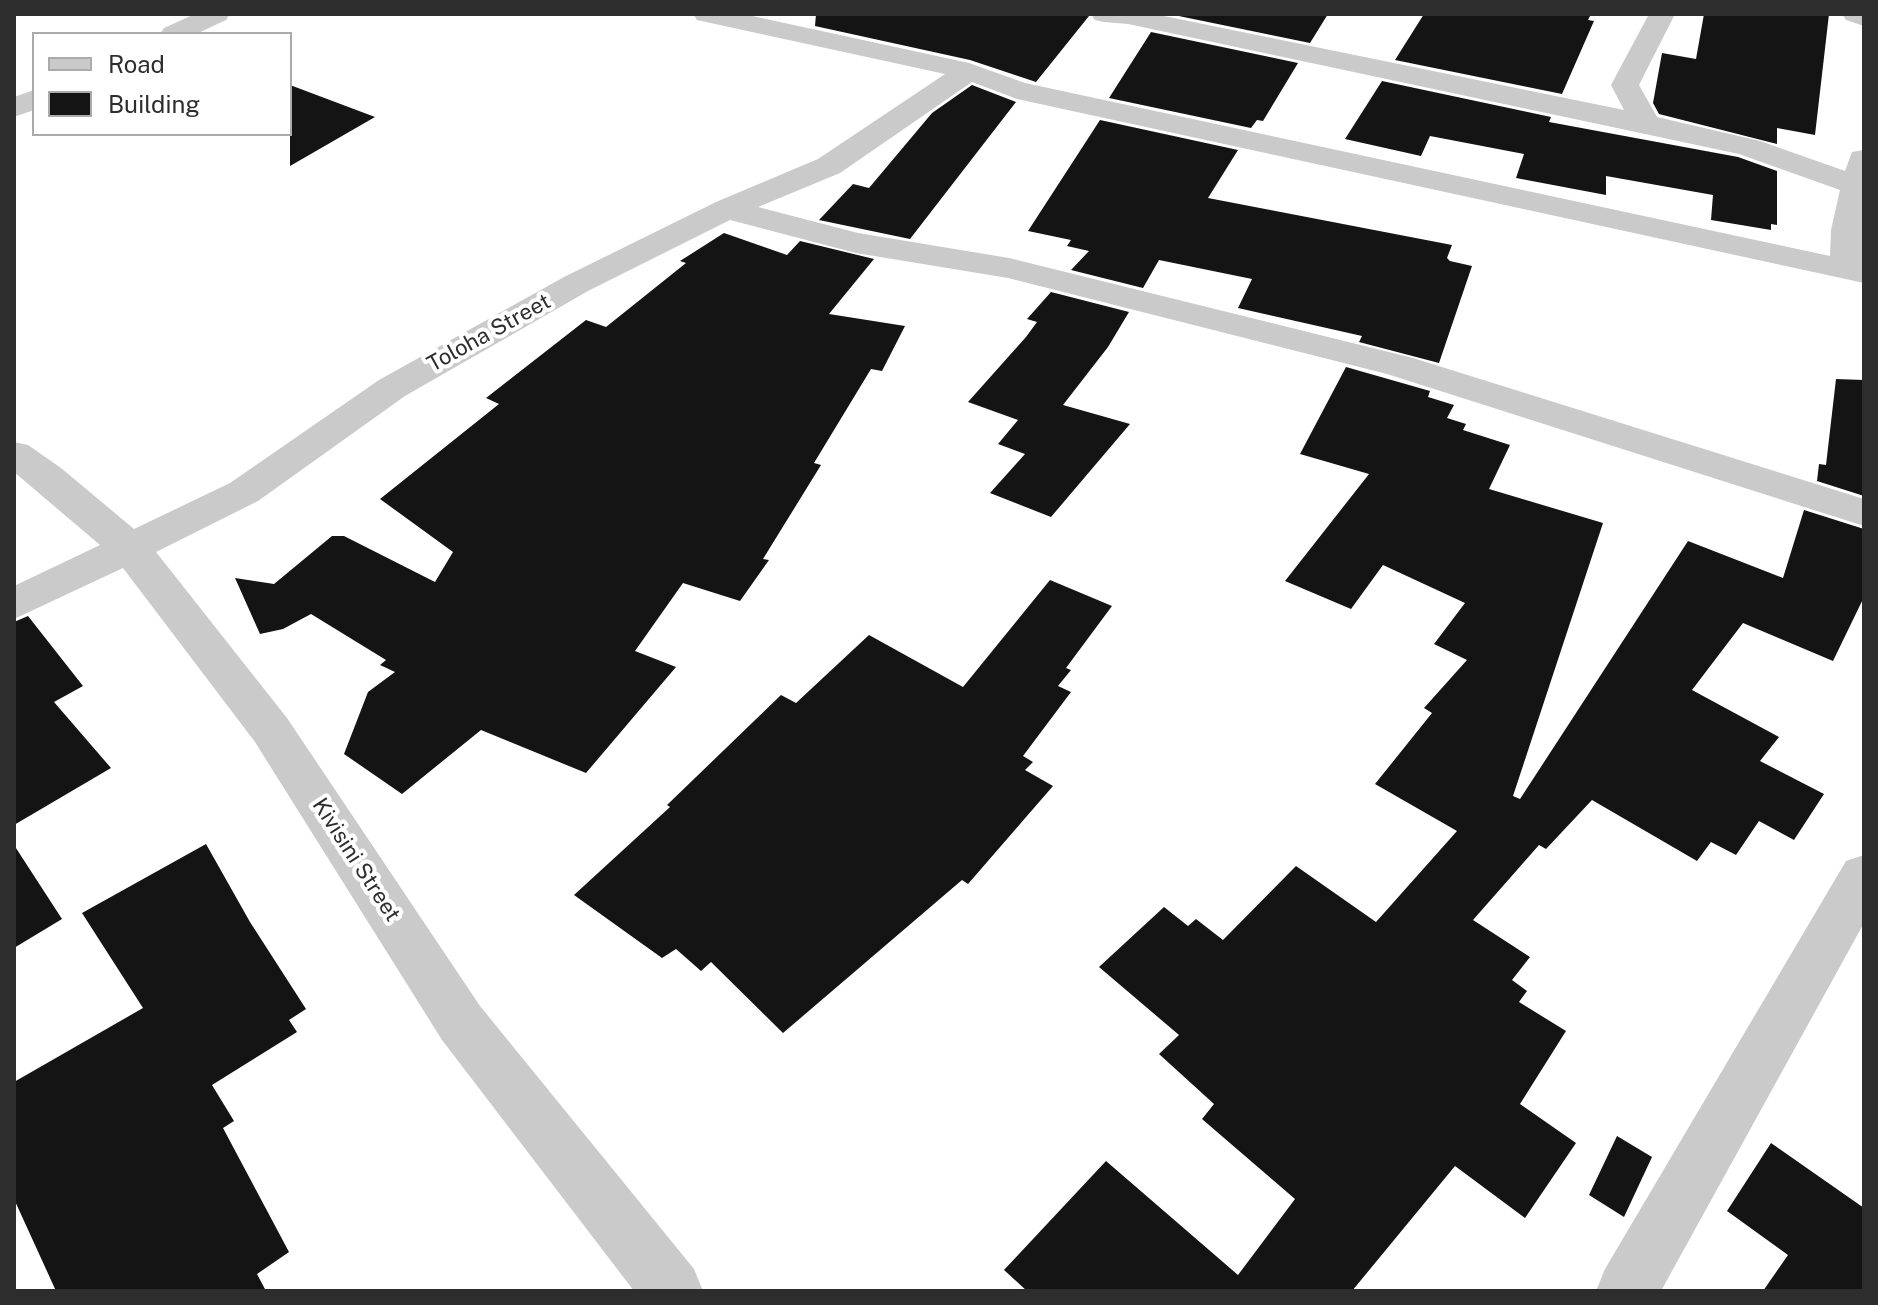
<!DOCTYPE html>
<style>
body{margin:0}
#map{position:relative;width:1878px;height:1305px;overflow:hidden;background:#fff;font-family:"Public Sans",sans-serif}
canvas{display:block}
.frame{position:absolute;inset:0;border:16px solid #2d2d2d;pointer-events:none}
.legend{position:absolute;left:32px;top:32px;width:260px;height:104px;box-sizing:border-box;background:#fff;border:2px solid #ababab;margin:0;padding:10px 14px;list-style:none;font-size:24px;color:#2d2d2d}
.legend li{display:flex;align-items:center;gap:16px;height:40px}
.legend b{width:40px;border:2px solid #ababab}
</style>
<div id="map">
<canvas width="1878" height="1305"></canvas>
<div class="frame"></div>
<ul class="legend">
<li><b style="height:10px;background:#cacaca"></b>Road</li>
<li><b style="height:22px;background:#141414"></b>Building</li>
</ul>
</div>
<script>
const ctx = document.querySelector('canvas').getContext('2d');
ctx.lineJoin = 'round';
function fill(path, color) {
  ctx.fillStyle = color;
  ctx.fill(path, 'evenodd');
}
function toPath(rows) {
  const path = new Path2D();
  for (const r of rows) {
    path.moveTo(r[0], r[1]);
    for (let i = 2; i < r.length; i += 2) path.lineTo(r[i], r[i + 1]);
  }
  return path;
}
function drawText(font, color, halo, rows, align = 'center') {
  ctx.font = font + ' "Public Sans",sans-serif';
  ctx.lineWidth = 8;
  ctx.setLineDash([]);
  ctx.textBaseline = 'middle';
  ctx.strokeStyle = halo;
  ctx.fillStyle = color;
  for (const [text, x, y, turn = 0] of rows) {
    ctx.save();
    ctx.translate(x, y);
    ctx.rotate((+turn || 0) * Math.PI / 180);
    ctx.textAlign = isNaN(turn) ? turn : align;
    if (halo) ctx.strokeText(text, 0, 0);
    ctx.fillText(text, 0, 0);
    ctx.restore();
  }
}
fill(toPath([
 [816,14,1088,14,1089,16,1036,82,970,60,815,26],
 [1169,14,1328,14,1310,43],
 [1424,14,1591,14,1588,20,1594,21,1562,94,1395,60],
 [1704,14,1829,14,1815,135,1777,128,1777,144,1659,114,1653,103,1662,53,1696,59],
 [1151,32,1298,63,1263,121,1257,120,1251,128,1109,98],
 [1382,81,1551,117,1549,122,1738,157,1777,171,1777,225,1771,224,1771,230,1711,220,1713,195,1606,176,1606,195,1516,178,1524,154,1430,136,1421,156,1345,139],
 [290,85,375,117,290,166],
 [972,85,1016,102,910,239,819,220,853,184,869,188,932,113],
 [1100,120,1238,150,1208,198,1452,245,1447,258,1450,261,1472,266,1439,363,1359,342,1362,336,1238,308,1252,279,1159,260,1143,288,1071,270,1089,251,1067,246,1071,240,1028,231],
 [724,233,787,255,800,241,874,259,829,314,905,326,882,371,871,369,814,463,821,465,763,559,769,560,740,601,683,583,635,651,676,667,586,773,481,730,402,794,344,754,368,692,395,672,380,665,386,660,311,614,283,629,260,634,235,578,274,584,332,536,344,536,435,582,453,552,380,499,499,404,486,398,586,320,606,327,686,263,680,261],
 [1051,292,1129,312,1108,347,1063,405,1130,424,1051,517,990,493,1025,454,998,444,1018,420,968,402,1026,337,1037,322,1027,319],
 [1346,367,1430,391,1428,397,1454,405,1447,418,1466,424,1463,430,1510,445,1489,489,1603,523,1513,796,1520,799,1688,541,1783,578,1804,510,1864,529,1864,597,1833,661,1743,623,1692,690,1779,737,1760,761,1824,794,1794,840,1759,821,1736,855,1711,842,1697,861,1592,800,1546,849,1539,845,1473,920,1530,957,1512,980,1527,991,1519,1002,1566,1031,1520,1104,1576,1143,1525,1218,1455,1166,1352,1291,1027,1291,1004,1270,1106,1161,1238,1275,1295,1199,1202,1119,1214,1104,1159,1054,1179,1035,1099,967,1164,907,1188,926,1196,919,1223,940,1296,866,1376,922,1457,831,1375,784,1432,713,1424,708,1467,660,1434,644,1465,603,1383,565,1351,609,1285,581,1369,474,1300,454],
 [1836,379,1864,380,1864,496,1817,481,1819,464,1826,465],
 [1050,580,1112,606,1066,668,1071,670,1058,686,1071,692,1023,756,1033,762,1025,770,1053,786,968,884,962,880,783,1033,711,962,701,971,676,949,662,958,574,895,670,807,667,805,781,695,796,703,869,635,963,687],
 [28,616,83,686,54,702,111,768,14,825,14,622],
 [206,844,250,922,306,1009,289,1020,297,1032,212,1085,234,1121,223,1128,289,1252,257,1274,266,1291,56,1291,14,1199,14,1082,143,1008,82,913],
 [14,845,62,919,14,948],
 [1617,1136,1652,1157,1624,1217,1589,1195],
 [1771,1143,1864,1208,1864,1291,1763,1291,1788,1255,1727,1211]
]), '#141414');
fill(toPath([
 [195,14,230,14,226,20,196,34,160,34,164,28,195,14],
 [693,14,743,14,969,63,1025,83,1830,256,1831,230,1840,190,1739,154,1128,24,1104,22,1095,20,1091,14,1154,14,1624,110,1611,85,1649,14,1675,14,1639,85,1657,117,1760,141,1845,171,1852,152,1864,150,1864,283,1017,99,972,82,840,173,758,207,858,233,1009,258,1413,358,1864,499,1864,526,1387,374,1008,278,856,253,730,220,588,291,405,396,258,501,156,552,287,718,480,1006,694,1269,703,1291,634,1291,442,1040,255,742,123,568,14,619,14,586,100,545,14,472,14,442,28,445,61,468,134,529,230,483,379,380,564,277,716,202,818,159,945,74,706,22,697,20,693,14],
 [1842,14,1864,14,1864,26,1846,20,1842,14],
 [34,90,34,110,14,117,14,97,34,90],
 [1864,855,1864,923,1661,1291,1596,1291,1605,1269,1846,861,1864,855]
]), '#cacaca');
drawText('22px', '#2d2d2d', '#fff', [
 ["Toloha Street",489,333,-29],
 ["Kivisini Street",356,860,57]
]);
</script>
